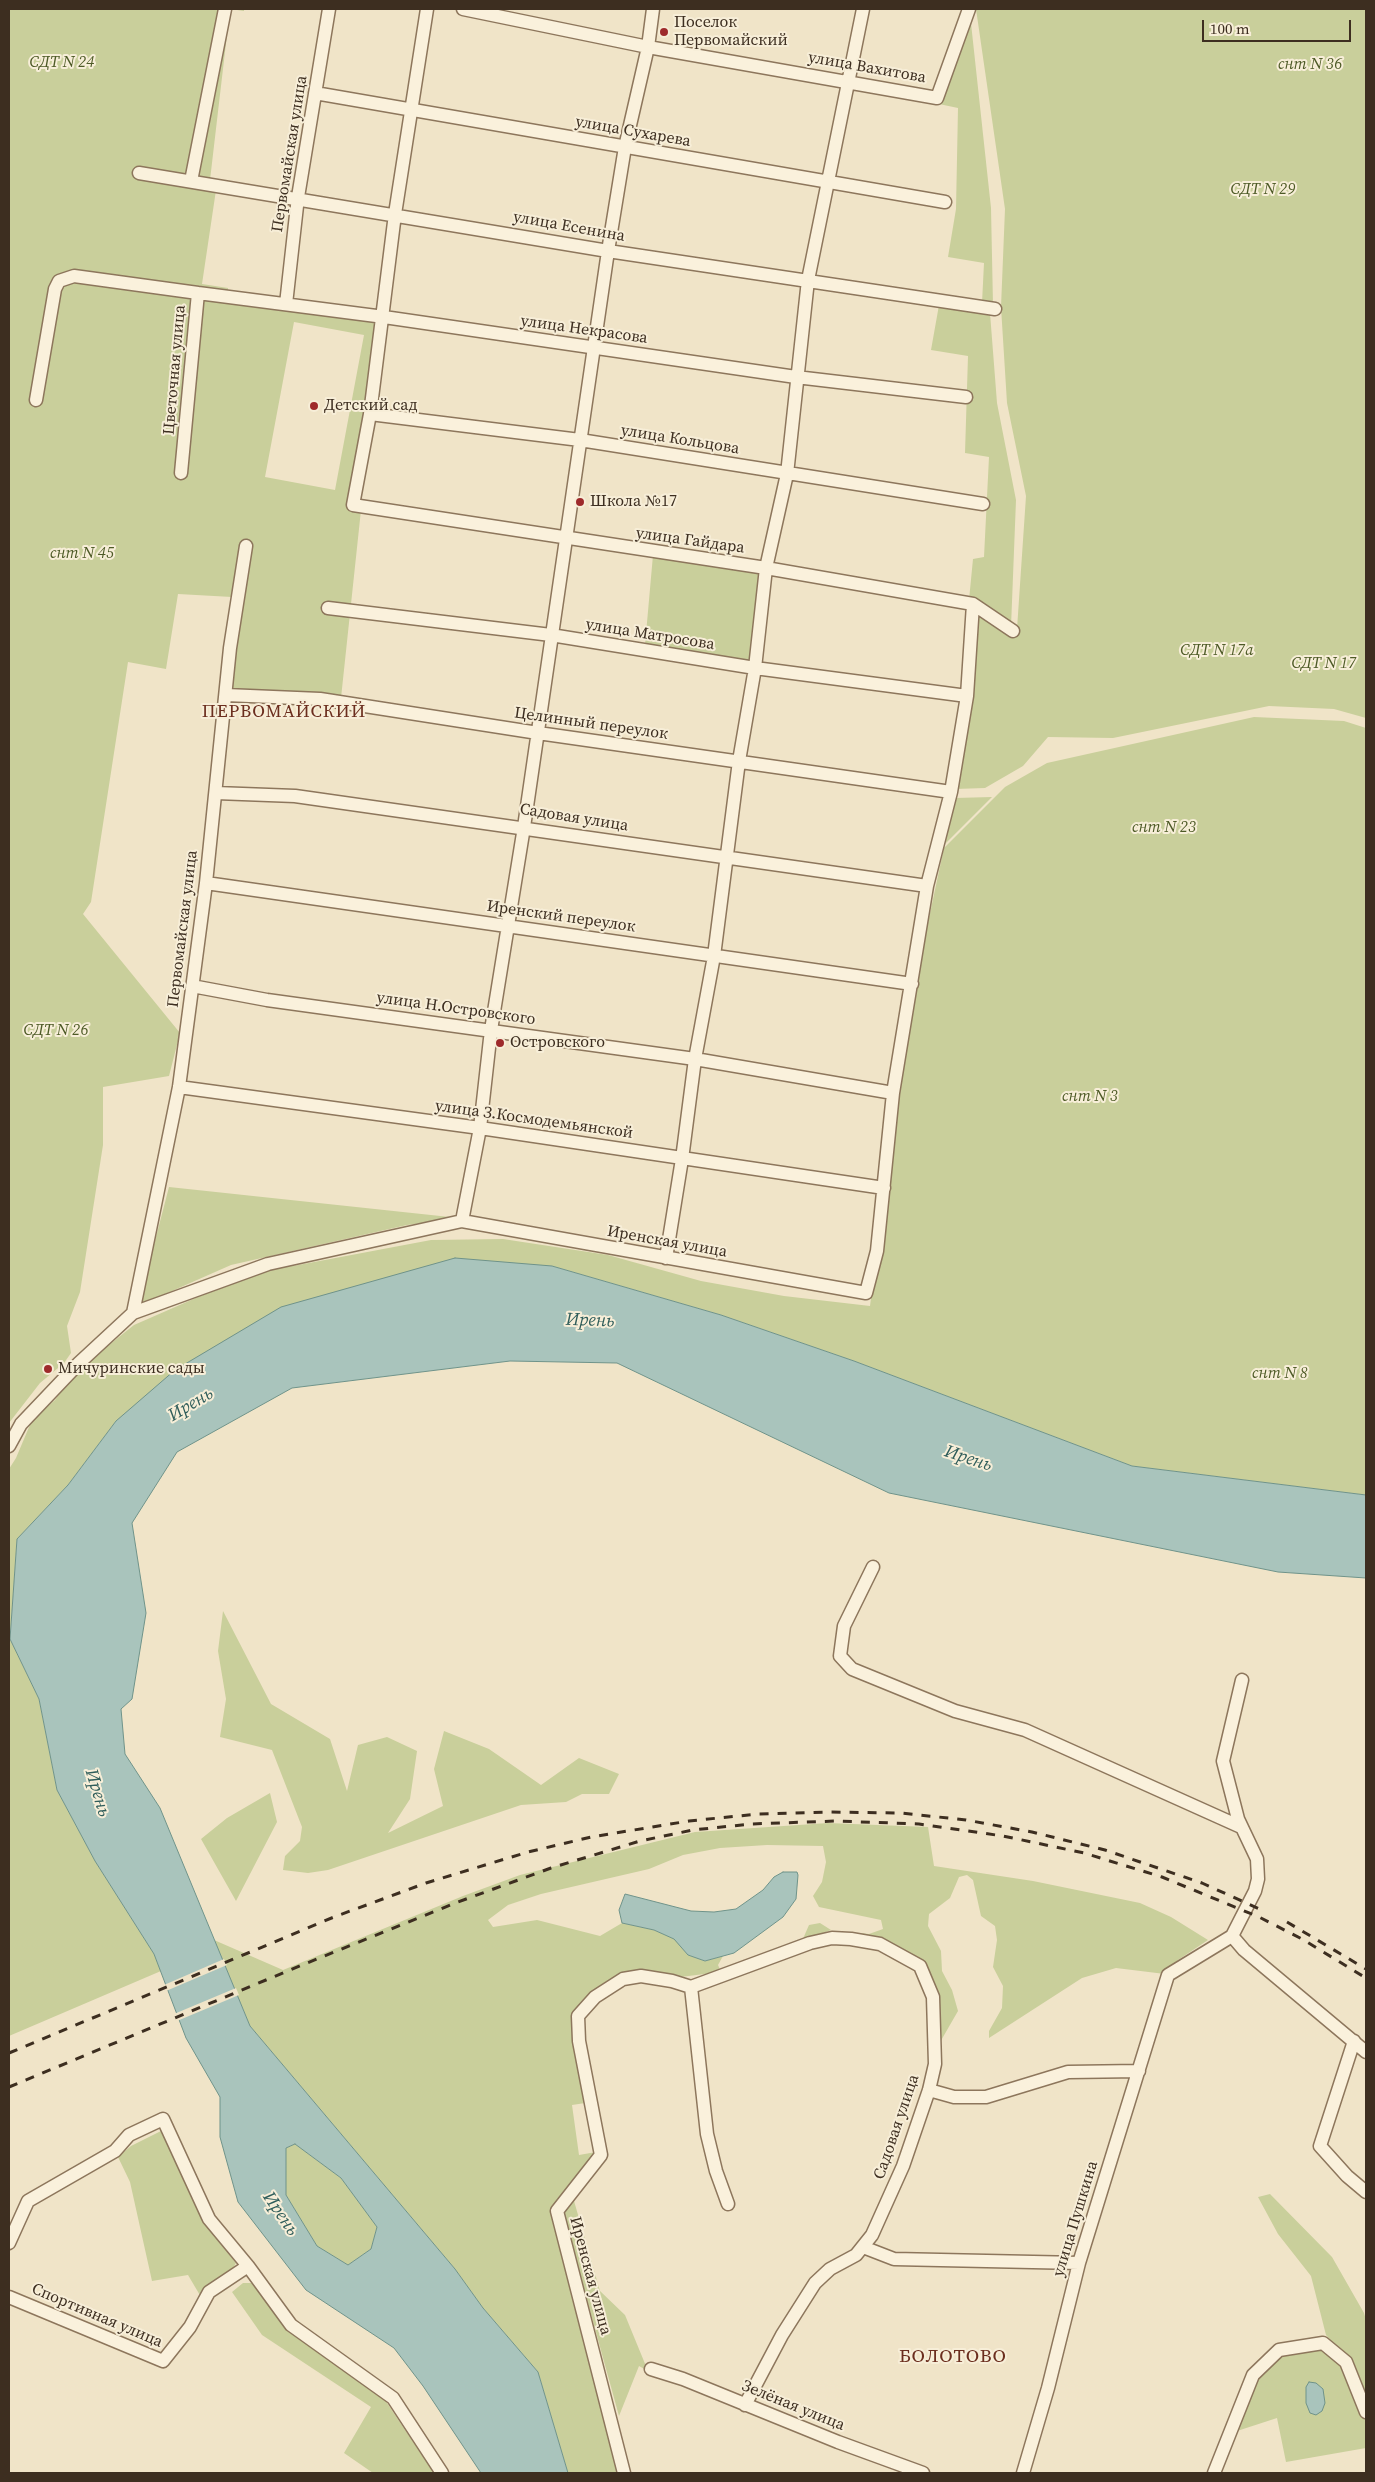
<!DOCTYPE html>
<meta charset="utf-8">
<style>
body{margin:0}
#map{position:relative;width:1375px;height:2482px;overflow:hidden;background:#f0e4c8;font-family:"Source Serif 4",serif}
canvas{display:block}
.frame{position:absolute;inset:0;border:10px solid #3d2e20;pointer-events:none}
.scale{position:absolute;left:1202px;top:20px;width:149px;height:22px;box-sizing:border-box;border:2px solid #3d2e20;border-top:0;padding-left:6px;font-size:15px;line-height:18px;white-space:nowrap;color:#3d2e20;-webkit-text-stroke:4px #f7eed8;paint-order:stroke}
</style>
<div id="map">
<canvas width="1375" height="2482"></canvas>
<div class="frame"></div>
<div class="scale">100 m</div>
</div>
<script>
const ctx = document.querySelector('canvas').getContext('2d');
ctx.lineJoin = 'round';
function fill(path, color) {
  ctx.fillStyle = color;
  ctx.fill(path, 'evenodd');
}
function toPath(rows) {
  const path = new Path2D();
  for (const r of rows) {
    path.moveTo(r[0], r[1]);
    for (let i = 2; i < r.length; i += 2) path.lineTo(r[i], r[i + 1]);
  }
  return path;
}
function trace(path, color, width, dash) {
  ctx.strokeStyle = color;
  ctx.lineWidth = width;
  ctx.lineCap = dash ? 'butt' : 'round';
  ctx.setLineDash(dash || []);
  ctx.stroke(path);
}
function drawText(font, color, halo, rows, align = 'center') {
  ctx.font = font + ' "Source Serif 4",serif';
  ctx.lineWidth = 4;
  ctx.setLineDash([]);
  ctx.textBaseline = 'middle';
  ctx.strokeStyle = halo;
  ctx.fillStyle = color;
  for (const [text, x, y, turn = 0] of rows) {
    ctx.save();
    ctx.translate(x, y);
    ctx.rotate((+turn || 0) * Math.PI / 180);
    ctx.textAlign = isNaN(turn) ? turn : align;
    if (halo) ctx.strokeText(text, 0, 0);
    ctx.fillText(text, 0, 0);
    ctx.restore();
  }
}
fill(toPath([
 [9,9,244,9,244,11,230,9,210,180,216,190,202,284,228,288,228,294,381,316,348,508,361,510,341,698,230,693,232,597,178,594,166,669,128,662,91,902,83,914,180,1033,169,1076,103,1087,103,1145,80,1292,67,1326,71,1353,64,1363,40,1383,9,1423],
 [294,322,364,335,335,490,265,477],
 [976,9,1366,9,1366,718,1334,709,1269,706,1113,738,1048,737,1023,766,985,788,955,789,978,612,1017,629,1026,496,1007,403,1001,307,1005,209],
 [970,14,991,208,993,305,982,303,984,263,948,257,956,209,958,108,939,104],
 [939,305,990,313,997,403,1016,500,1011,627,969,600,973,559,984,557,989,457,965,453,968,356,931,350],
 [653,555,762,571,752,664,645,645],
 [1254,717,1344,721,1366,728,1366,1495,1132,1466,854,1361,721,1315,552,1266,116,1421,68,1485,17,1539,10,1639,39,1699,57,1790,95,1861,154,1954,161,1971,9,2036,9,1469,16,1458,32,1420,55,1400,75,1372,134,1325,198,1297,278,1267,293,1266,431,1240,503,1239,608,1255,701,1281,784,1296,870,1306,897,1092,915,983,944,848,1005,787,1047,763],
 [992,797,945,844,955,798],
 [169,1187,459,1218,407,1225,231,1265,138,1306],
 [223,1611,271,1704,330,1739,347,1791,358,1745,387,1737,417,1751,410,1799,388,1833,443,1806,434,1769,444,1731,489,1749,541,1785,579,1758,619,1774,609,1794,582,1794,566,1802,521,1805,328,1870,308,1873,283,1870,285,1856,300,1841,302,1827,272,1750,220,1737,226,1699,218,1651],
 [270,1793,277,1822,236,1901,201,1839,227,1818],
 [828,1823,928,1827,934,1866,1033,1881,1140,1903,1171,1917,1208,1940,1178,1960,1165,1974,1116,1968,1082,1978,989,2038,989,2031,1002,2008,1003,1986,993,1967,997,1940,995,1926,981,1916,973,1880,967,1875,959,1877,950,1898,929,1914,928,1926,941,1951,942,1971,952,1990,958,2011,939,2044,925,1965,889,1943,860,1933,869,1934,883,1929,881,1920,819,1907,813,1896,822,1882,826,1862,823,1846,767,1845,720,1848,683,1855,649,1869,541,1894,508,1905,488,1920,493,1927,537,1920,600,1936,622,1923,654,1930,675,1939,688,1955,705,1961,723,1956,718,1965,721,1972,672,1978,642,1973,575,2015,592,2102,572,2105,579,2155,596,2152,570,2183,553,2210,623,2473,568,2473,538,2372,483,2308,455,2269,250,2026,214,1940,283,1970,463,1896,520,1875,695,1832],
 [820,1923,831,1930,802,1941,809,1925],
 [161,2131,202,2219,236,2263,232,2270,201,2297,188,2275,152,2281,130,2182,118,2157,131,2146],
 [295,2144,341,2178,377,2227,371,2249,348,2265,317,2246,286,2195,286,2148],
 [572,2194,600,2291,625,2315,648,2371,639,2366,619,2416,583,2285,560,2212],
 [1270,2194,1332,2257,1364,2313,1366,2320,1366,2404,1347,2359,1326,2335,1311,2276,1278,2234,1258,2197],
 [243,2283,252,2283,286,2328,385,2400,434,2473,373,2473,344,2453,371,2407,262,2335,232,2292],
 [1319,2347,1343,2364,1366,2423,1366,2448,1286,2462,1277,2418,1234,2432,1257,2380,1281,2355]
]), '#c9cf9b');
const water = toPath([
 [455,1258,552,1266,721,1315,854,1361,1132,1466,1366,1495,1366,1578,1278,1572,889,1493,617,1363,510,1361,292,1388,177,1452,132,1523,146,1613,132,1699,121,1709,125,1754,160,1808,250,2026,455,2269,483,2308,538,2372,568,2473,481,2473,423,2386,394,2348,306,2290,238,2202,220,2137,220,2097,186,2038,154,1954,95,1861,57,1790,39,1699,10,1639,17,1539,68,1485,116,1421,175,1370,281,1307,455,1258],
 [295,2144,341,2178,377,2227,371,2249,348,2265,317,2246,286,2195,286,2148,295,2144],
 [783,1872,797,1872,798,1875,796,1899,783,1917,734,1953,705,1961,688,1955,674,1939,654,1930,622,1923,619,1910,625,1894,691,1911,714,1912,736,1909,763,1890,774,1877,783,1872],
 [1309,2382,1316,2383,1323,2389,1325,2403,1322,2411,1316,2415,1310,2413,1306,2403,1306,2387,1309,2382]
]);
fill(water, '#a9c4bc');
trace(water, '#6f938a', 1);
fill(toPath([
 [224,1959,227,1965,166,1991,164,1985],
 [236,1988,239,1995,177,2021,174,2014]
]), '#f0e4c8');
const minor = toPath([
 [427,9,395,214,370,414,353,505,766,568,973,604,1013,631],
 [463,9,648,47,937,98,969,9],
 [315,93,945,202],
 [139,173,608,251,995,309],
 [191,181,225,9],
 [198,293,384,317,796,377,966,397],
 [286,304,298,197,329,9],
 [36,400,55,289,59,281,74,276,198,293,181,473],
 [370,414,580,440,983,504],
 [328,608,551,635,755,668,967,696],
 [226,695,320,699,538,733,951,792],
 [216,793,295,796,927,886],
 [206,883,912,984],
 [192,986,267,1000,695,1059,893,1093],
 [179,1087,480,1128,884,1188],
 [462,1221,480,1128,491,1030,524,827,608,251,625,147,648,47,653,9],
 [666,1258,682,1159,695,1059,714,956,739,761,755,668,766,568,787,474,808,280,863,9],
 [133,1313,179,1087,206,883,230,648,246,546],
 [9,1446,21,1424,79,1363,133,1313,268,1264,462,1221,866,1293,877,1251,893,1093,927,886,951,792,967,696,973,604],
 [873,1567,844,1626,840,1656,852,1669,955,1711,1025,1730,1241,1827],
 [1232,1936,1244,1950,1366,2052],
 [691,1987,707,2134,716,2171,728,2204],
 [1354,2041,1320,2146,1347,2176,1366,2192],
 [929,2090,954,2097,986,2097,1068,2072,1139,2071],
 [9,2243,28,2201,115,2151,129,2135,163,2119,209,2219,248,2266,291,2325,393,2398,442,2473],
 [863,2247,894,2259,1079,2263],
 [9,2297,163,2361,190,2327,209,2292,248,2266],
 [651,2369,683,2379,838,2442,923,2473],
 [624,2473,557,2211,601,2155,579,2041,578,2016,595,1997,623,1979,641,1976,672,1981,691,1987,810,1943,832,1938,851,1939,880,1944,920,1966,933,1997,935,2064,929,2090,903,2166,872,2235,856,2255,830,2269,815,2283,782,2335,745,2405],
 [1023,2473,1048,2388,1079,2263,1168,1975,1232,1936,1255,1891,1258,1879,1257,1859,1238,1819,1223,1761,1242,1680],
 [1214,2473,1253,2375,1279,2350,1323,2343,1346,2362,1366,2412]
]);
trace(minor, '#8d765c', 15);
trace(minor, '#faf1dc', 12);
trace(toPath([
 [1287,1922,1366,1969],
 [9,2053,334,1917,426,1883,528,1852,591,1837,689,1821,758,1814,831,1812,901,1813,966,1820,1032,1832,1105,1850,1202,1883,1264,1911],
 [9,2087,302,1965,458,1902,551,1868,640,1841,693,1830,751,1824,836,1821,919,1824,1003,1836,1084,1853,1162,1877,1259,1917,1302,1939,1366,1978]
]), '#3d2e20', 3, [9, 9]);
for (const [x, y, r, color] of [
 [664,32,5,"#9e2a2b"],
 [314,406,5,"#9e2a2b"],
 [580,502,5,"#9e2a2b"],
 [500,1043,5,"#9e2a2b"],
 [48,1369,5,"#9e2a2b"]
]) {
  const dot = new Path2D();
  dot.arc(x, y, r, 0, 2 * Math.PI);
  ctx.fillStyle = color;
  ctx.fill(dot);
  trace(dot, '#f7eed8', 2);
}
drawText('16px', '#3d2e20', '#f7eed8', [
 ["Поселок",674,23],
 ["Первомайский",674,41],
 ["Детский сад",324,406],
 ["Школа №17",590,502],
 ["Островского",510,1043],
 ["Мичуринские сады",58,1369]
], 'left');
drawText('italic 16px', '#4d5a26', '#f7eed8', [
 ["СДТ N 24",62,63],
 ["снт N 36",1310,65],
 ["СДТ N 29",1263,190],
 ["снт N 45",82,554],
 ["СДТ N 17а",1217,651],
 ["СДТ N 17",1324,664],
 ["снт N 23",1164,828],
 ["СДТ N 26",56,1031],
 ["снт N 3",1090,1097],
 ["снт N 8",1280,1374]
]);
drawText('16px', '#3d2e20', '#f7eed8', [
 ["улица Вахитова",867,68,10],
 ["улица Сухарева",633,132,10],
 ["Первомайская улица",290,154,-81],
 ["улица Есенина",569,227,10],
 ["улица Некрасова",584,330,8],
 ["Цветочная улица",175,370,-85],
 ["улица Кольцова",680,440,9],
 ["улица Гайдара",690,541,8],
 ["улица Матросова",650,635,9],
 ["Целинный переулок",591,724,8],
 ["Садовая улица",574,818,9],
 ["Иренский переулок",561,917,8],
 ["Первомайская улица",183,929,-83],
 ["улица Н.Островского",456,1009,8],
 ["улица З.Космодемьянской",534,1120,8],
 ["Иренская улица",667,1242,10],
 ["Садовая улица",897,2127,-71],
 ["улица Пушкина",1076,2219,-73],
 ["Иренская улица",590,2276,75],
 ["Спортивная улица",97,2316,23],
 ["Зелёная улица",793,2406,22]
]);
ctx.letterSpacing = '1px';
drawText('18px', '#6b2e1e', '#f7eed8', [
 ["ПЕРВОМАЙСКИЙ",284,712]
]);
ctx.letterSpacing = '0px';
drawText('italic 18px', '#2f5d5a', '#f7eed8', [
 ["Ирень",590,1321,2],
 ["Ирень",191,1405,-31],
 ["Ирень",968,1459,18],
 ["Ирень",97,1793,73],
 ["Ирень",280,2214,56]
]);
ctx.letterSpacing = '1px';
drawText('19px', '#6b2e1e', '#f7eed8', [
 ["БОЛОТОВО",953,2357]
]);
ctx.letterSpacing = '0px';
</script>
